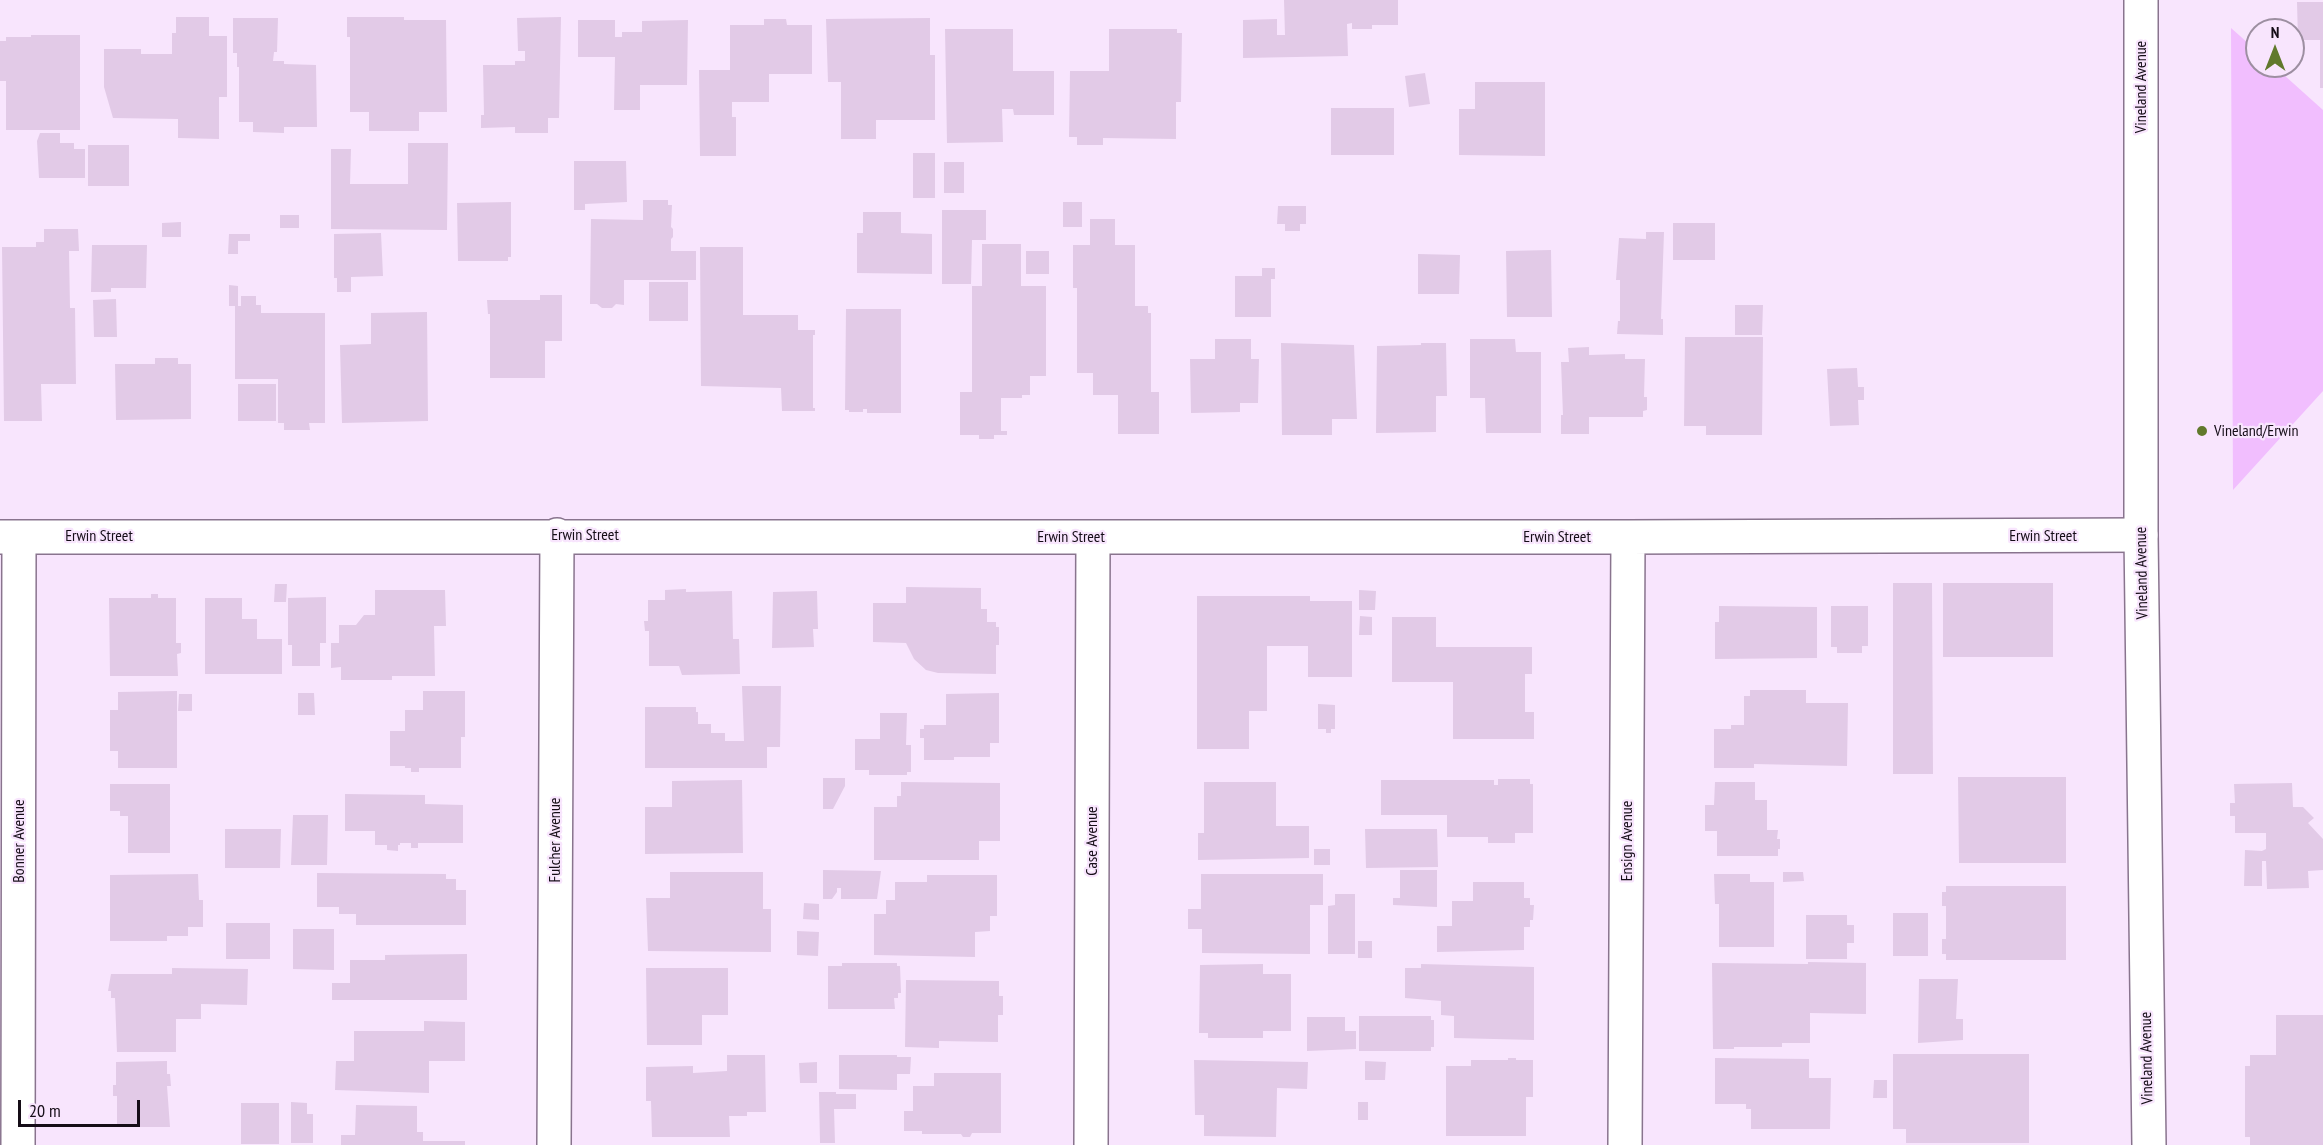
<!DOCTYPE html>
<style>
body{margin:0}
#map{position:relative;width:2323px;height:1145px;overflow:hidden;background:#f8e5fd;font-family:"PT Sans Narrow",sans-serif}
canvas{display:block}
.north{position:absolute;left:2245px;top:18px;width:60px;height:60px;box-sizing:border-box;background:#f8e5fd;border:2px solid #9d8fa1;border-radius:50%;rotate:0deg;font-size:16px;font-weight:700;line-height:24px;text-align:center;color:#150d17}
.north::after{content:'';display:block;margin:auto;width:21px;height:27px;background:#61792c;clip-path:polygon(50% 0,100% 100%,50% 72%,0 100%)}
.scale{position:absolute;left:18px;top:1100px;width:122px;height:27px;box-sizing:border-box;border:3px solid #150d17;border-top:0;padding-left:8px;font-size:18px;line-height:21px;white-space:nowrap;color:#150d17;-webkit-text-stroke:4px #f8e5fd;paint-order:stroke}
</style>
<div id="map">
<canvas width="2323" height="1145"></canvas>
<div class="north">N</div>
<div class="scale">20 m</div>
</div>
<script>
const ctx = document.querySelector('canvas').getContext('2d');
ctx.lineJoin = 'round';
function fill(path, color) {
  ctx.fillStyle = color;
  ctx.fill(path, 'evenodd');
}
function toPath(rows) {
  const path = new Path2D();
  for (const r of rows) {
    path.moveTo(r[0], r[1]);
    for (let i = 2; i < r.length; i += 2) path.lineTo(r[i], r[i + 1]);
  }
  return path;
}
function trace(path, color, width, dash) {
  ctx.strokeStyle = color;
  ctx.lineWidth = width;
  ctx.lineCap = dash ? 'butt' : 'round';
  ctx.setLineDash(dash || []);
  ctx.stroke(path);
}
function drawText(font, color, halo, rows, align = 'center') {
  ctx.font = font + ' "PT Sans Narrow",sans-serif';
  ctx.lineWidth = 4.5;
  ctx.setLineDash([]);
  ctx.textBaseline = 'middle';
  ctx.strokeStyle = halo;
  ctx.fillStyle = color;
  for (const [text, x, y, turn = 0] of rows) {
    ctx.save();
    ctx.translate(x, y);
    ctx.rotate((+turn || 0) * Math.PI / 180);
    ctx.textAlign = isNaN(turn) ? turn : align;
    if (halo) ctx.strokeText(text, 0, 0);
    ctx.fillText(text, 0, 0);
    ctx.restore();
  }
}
fill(toPath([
 [2231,28,2257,51,2257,66,2274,66,2323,110,2323,391,2233,490]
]), '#f1befe');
fill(toPath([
 [1284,0,1398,0,1398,25,1372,25,1372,29,1352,29,1352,23,1347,24,1348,56,1243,58,1243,20,1277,19,1277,35,1285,35],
 [2297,2,2323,2,2323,88,2320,88,2320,40,2298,40],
 [176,17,209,17,209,36,227,36,227,97,219,97,219,139,178,138,178,119,113,118,104,87,104,49,141,49,141,54,172,54,172,33,176,33],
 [347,17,404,17,404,20,446,20,447,112,419,112,419,131,369,131,369,112,350,112,350,37,347,37],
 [561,17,559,118,548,118,548,133,515,133,515,127,481,128,481,115,484,115,483,65,515,65,515,61,525,61,525,51,518,51,517,18],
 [233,18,278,18,277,52,274,52,273,61,284,61,284,64,316,65,317,127,284,127,284,133,253,132,253,122,239,122,239,67,237,67,237,53,233,53],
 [930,18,930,55,935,55,935,120,876,120,876,139,841,139,841,82,828,82,826,19],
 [764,19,786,19,787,25,812,25,812,74,769,74,769,102,732,102,732,117,736,117,736,156,700,156,699,70,730,70,730,25,764,25],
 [578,20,615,20,615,37,622,37,622,32,642,32,642,21,688,20,687,85,640,85,640,110,614,110,615,57,578,57],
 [945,29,1013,29,1013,71,1054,71,1054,115,1014,115,1013,109,1002,109,1003,142,947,143],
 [1109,29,1177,29,1177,33,1182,33,1181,102,1176,102,1176,139,1103,138,1103,145,1077,145,1077,137,1069,137,1070,71,1109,71],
 [31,35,80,35,80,130,6,130,6,81,0,81,0,41,6,41,6,37,31,37],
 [1425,73,1430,104,1409,107,1405,76],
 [1475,82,1545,82,1545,156,1459,155,1459,109,1475,109],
 [1331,108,1394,108,1394,155,1331,155],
 [40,133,60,133,60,143,74,143,74,149,85,149,85,178,39,178,37,141],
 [408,143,448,143,447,230,331,229,331,149,351,149,350,184,408,184],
 [88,145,129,145,129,186,88,186],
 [913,153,935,153,935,198,913,198],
 [574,161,626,161,627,202,585,204,585,210,574,210],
 [944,162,964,162,964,193,944,193],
 [643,200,668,200,668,205,672,205,671,227,673,229,673,237,671,239,671,251,696,251,696,280,624,280,624,305,616,304,612,308,602,308,597,304,590,304,591,219,643,220],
 [511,202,511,257,508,257,508,261,458,261,457,203],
 [1063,202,1082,202,1082,227,1063,227],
 [1278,206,1306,206,1306,224,1300,224,1300,231,1285,231,1285,224,1277,224],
 [942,210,986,210,986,240,972,240,971,284,942,284],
 [863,212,901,212,901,233,932,234,932,274,857,273,857,233,863,233],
 [280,215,299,215,299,228,280,228],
 [1090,219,1115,219,1115,245,1135,245,1135,306,1148,306,1148,313,1151,313,1151,392,1159,392,1159,434,1118,434,1118,395,1093,395,1093,373,1077,373,1077,288,1073,288,1073,245,1090,245],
 [181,222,181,237,162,237,162,223],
 [1673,223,1715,223,1715,260,1673,260],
 [44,229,78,229,79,251,69,251,70,308,75,308,76,384,41,384,42,421,4,421,2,247,36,247,36,242,44,242],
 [1646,232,1664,232,1661,319,1663,319,1663,335,1617,334,1618,321,1620,321,1620,280,1616,280,1619,238,1646,239],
 [381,233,383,276,351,277,351,292,337,292,337,278,334,278,334,234],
 [229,234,250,234,250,241,238,241,238,254,228,254],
 [982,244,1021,244,1021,286,1046,286,1046,376,1030,376,1030,395,1022,395,1022,398,1001,398,1001,431,1007,431,1007,435,994,435,994,439,979,439,979,435,960,435,960,392,972,392,972,286,982,286],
 [92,245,147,245,146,288,111,288,111,292,91,292],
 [700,247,743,247,743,315,798,315,798,330,815,330,815,335,813,335,813,408,815,408,815,411,782,411,781,388,701,386],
 [1551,250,1552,317,1507,317,1506,251],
 [1026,251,1049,251,1049,274,1026,274],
 [1418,254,1460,255,1459,294,1418,294],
 [1262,268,1275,268,1275,279,1271,279,1271,317,1235,317,1235,276,1262,276],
 [649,282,688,282,688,321,649,321],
 [229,285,238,286,238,306,241,306,241,296,256,296,256,305,261,305,261,313,325,313,325,423,309,423,310,430,284,430,284,423,278,423,278,379,235,379,235,306,229,306],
 [540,295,562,295,562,341,545,341,545,378,490,378,490,314,488,314,487,300,540,300],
 [116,299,117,337,94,337,93,300],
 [1735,305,1763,305,1762,335,1735,335],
 [846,309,901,309,901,413,867,413,867,409,863,409,863,412,849,412,849,410,845,410],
 [427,312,428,421,342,423,340,345,371,344,371,313],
 [1685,337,1763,337,1762,435,1706,435,1706,426,1684,426],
 [1215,339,1251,339,1251,359,1259,359,1258,403,1240,403,1240,412,1191,413,1190,359,1215,359],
 [1470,339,1515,339,1516,352,1541,352,1541,433,1486,433,1485,398,1470,398],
 [1281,343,1354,345,1357,419,1332,419,1332,435,1282,435],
 [1421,343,1446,343,1447,396,1436,396,1436,432,1376,433,1377,346,1421,345],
 [1589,347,1589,355,1625,354,1625,359,1645,359,1644,397,1647,397,1647,410,1643,411,1643,417,1589,417,1589,434,1561,434,1561,415,1563,415,1561,362,1569,362,1568,348],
 [155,358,178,358,178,364,191,364,191,419,116,420,115,364,155,364],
 [1857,368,1858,387,1864,387,1864,400,1858,400,1859,425,1830,426,1827,369],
 [238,384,276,384,276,421,238,421],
 [1893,583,1932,583,1933,774,1893,774],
 [1943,583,2053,583,2053,657,1943,657],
 [275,584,287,584,286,602,274,602],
 [906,587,981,588,981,609,987,609,987,622,996,622,996,627,999,627,999,645,996,645,996,674,938,673,926,670,914,659,906,643,873,642,873,603,906,603],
 [686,589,686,592,732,591,733,639,739,639,740,674,682,675,679,666,649,666,649,631,645,631,644,621,648,621,648,600,665,600,665,590],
 [375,590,445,590,446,626,434,626,435,676,392,676,392,680,341,680,341,667,331,668,331,643,339,643,339,625,356,625,364,615,375,615],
 [1359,590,1376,591,1375,610,1359,610],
 [817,591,818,629,813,629,814,647,772,648,773,592],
 [151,594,158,594,158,598,176,598,176,643,181,643,181,653,177,654,178,676,110,676,109,598,151,598],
 [1197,596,1310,596,1310,601,1352,601,1352,677,1308,677,1308,646,1267,646,1267,711,1249,711,1249,749,1197,749],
 [326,597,326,643,320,643,320,666,292,666,292,645,288,645,288,598],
 [205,598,242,598,242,619,257,619,257,639,282,639,282,674,205,674],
 [1719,606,1817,607,1817,658,1715,659,1715,622,1719,622],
 [1831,606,1868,606,1868,646,1862,646,1862,653,1837,653,1837,647,1831,647],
 [1360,616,1372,617,1372,635,1359,635],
 [1392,617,1436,617,1436,647,1532,647,1532,674,1525,674,1525,712,1534,712,1534,739,1453,739,1453,682,1392,682],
 [742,686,781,686,780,747,767,747,767,768,645,768,645,707,696,707,696,712,698,712,698,724,711,724,711,733,725,733,725,741,744,741],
 [1750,690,1806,690,1806,703,1848,703,1847,766,1754,764,1754,768,1714,768,1714,729,1731,729,1731,725,1744,725,1744,696,1750,696],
 [177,691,177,768,118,768,118,751,110,751,110,710,118,710,118,692],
 [423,691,465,691,465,737,461,737,461,768,419,768,419,772,411,772,411,768,405,768,405,766,390,766,390,731,405,731,405,710,423,710],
 [298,693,314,693,315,715,298,715],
 [999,693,999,743,990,743,990,757,954,757,954,760,924,760,924,738,920,738,920,729,924,729,924,725,946,725,946,694],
 [179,694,192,694,192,711,178,711],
 [1318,704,1335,705,1335,729,1331,729,1331,733,1326,733,1326,729,1318,729],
 [880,713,907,713,906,745,911,745,911,772,907,772,907,775,869,775,869,770,855,770,855,739,880,739],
 [1958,777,2066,777,2066,863,1959,863],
 [823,778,845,778,845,786,833,809,823,809],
 [1498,779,1530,779,1530,784,1533,784,1533,833,1515,833,1515,843,1488,843,1488,837,1447,837,1447,815,1381,815,1381,780,1494,780,1494,785,1498,785],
 [742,780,743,853,645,854,645,807,672,807,672,781],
 [901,782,1000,783,1000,841,979,841,979,860,874,860,874,807,897,807,897,796,901,796],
 [1204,782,1276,782,1276,826,1309,826,1309,858,1198,860,1198,833,1204,833],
 [1715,782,1755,782,1755,800,1767,800,1767,830,1778,830,1777,839,1780,839,1780,849,1778,849,1778,856,1717,856,1717,831,1705,831,1705,805,1714,805],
 [2292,783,2293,807,2303,807,2314,818,2308,823,2323,839,2323,870,2308,871,2309,888,2267,889,2266,861,2262,861,2262,886,2244,886,2245,850,2262,851,2266,849,2266,833,2235,833,2235,816,2230,816,2230,803,2235,803,2234,784],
 [110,784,170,784,170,853,128,853,128,816,120,816,120,811,110,811],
 [345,794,425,795,425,804,463,805,463,843,418,843,418,848,411,848,411,843,400,843,400,845,398,845,398,851,387,850,387,845,375,845,375,831,345,831],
 [293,815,328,815,327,865,291,865],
 [225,829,281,829,280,868,225,868],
 [1365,829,1437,829,1438,867,1366,868],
 [1314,849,1330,849,1330,865,1314,865],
 [823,870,881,871,877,899,841,899,841,888,837,888,837,892,832,899,823,899],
 [1400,870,1437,870,1437,907,1393,905,1393,898,1400,898],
 [670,872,763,872,763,909,771,909,771,952,648,951,646,898,670,898],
 [1783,872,1803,872,1804,881,1783,882],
 [317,873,446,874,446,879,456,879,456,890,466,890,466,925,356,925,356,914,339,914,339,907,317,907],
 [198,874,199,900,203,900,203,927,188,927,188,936,167,936,167,941,110,941,110,875],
 [1201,874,1323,874,1323,905,1310,905,1310,954,1202,953,1202,929,1188,929,1188,909,1201,909],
 [1714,874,1750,874,1750,882,1774,882,1774,947,1719,947,1719,904,1715,904],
 [927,875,997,875,997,916,990,916,990,931,975,932,975,957,874,955,874,914,886,914,886,900,895,900,895,882,927,882],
 [1473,882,1524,882,1524,898,1530,898,1530,905,1534,905,1533,920,1530,920,1530,927,1524,927,1524,950,1437,952,1437,926,1452,926,1452,901,1473,901],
 [1946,886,2066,886,2066,960,1946,960,1946,954,1942,954,1942,939,1946,939,1946,906,1942,906,1942,892,1946,892],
 [1335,894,1355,894,1355,954,1328,954,1328,906,1335,905],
 [804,903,819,904,819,920,803,919],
 [1893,913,1928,913,1928,956,1893,956],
 [1806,915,1847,915,1847,925,1854,925,1854,943,1847,943,1847,959,1806,959],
 [226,923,270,923,270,959,226,959],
 [293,929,334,929,334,970,293,969],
 [797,931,819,932,818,956,797,955],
 [1358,941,1372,941,1372,958,1358,958],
 [467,954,467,1000,332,1000,332,983,350,983,350,960,385,960,385,955],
 [1808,962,1866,963,1866,1014,1810,1013,1810,1043,1782,1043,1782,1047,1734,1047,1734,1049,1713,1049,1712,963,1808,964],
 [842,963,897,963,897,966,900,966,901,993,898,993,898,998,894,998,895,1009,828,1009,828,966,842,966],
 [1263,964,1263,974,1291,974,1291,1031,1263,1031,1263,1038,1208,1038,1208,1033,1199,1033,1200,965],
 [1421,964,1534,967,1534,1040,1454,1038,1454,1016,1441,1015,1441,1001,1405,998,1405,968,1421,968],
 [172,968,248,969,247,1005,201,1004,201,1019,176,1019,176,1052,117,1052,115,998,111,998,111,991,108,991,111,974,172,974],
 [646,968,728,968,728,1015,702,1015,702,1045,647,1045],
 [1919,979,1958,979,1956,1019,1963,1019,1963,1040,1918,1043],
 [906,980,999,981,999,996,1003,996,1003,1015,998,1015,998,1042,939,1041,939,1048,905,1047],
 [2276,1015,2323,1015,2323,1145,2250,1145,2250,1137,2245,1137,2245,1066,2250,1066,2250,1055,2276,1055],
 [1359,1016,1431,1016,1431,1020,1434,1020,1434,1047,1431,1047,1431,1051,1359,1051],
 [1307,1017,1345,1017,1345,1031,1356,1031,1356,1049,1307,1051],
 [424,1021,465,1022,465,1061,429,1061,429,1093,335,1090,336,1061,354,1061,354,1031,424,1031],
 [1893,1054,2029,1054,2029,1143,1906,1143,1906,1129,1893,1129],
 [727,1055,765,1055,766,1112,747,1112,747,1116,729,1116,730,1137,652,1137,651,1101,646,1101,646,1067,693,1066,693,1073,727,1071],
 [839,1055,897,1055,897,1057,911,1057,910,1074,897,1074,897,1090,839,1089],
 [1508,1058,1516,1058,1516,1060,1533,1060,1533,1097,1526,1097,1526,1136,1446,1136,1446,1066,1471,1066,1471,1060,1508,1060],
 [1715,1058,1809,1059,1809,1078,1831,1078,1830,1129,1751,1129,1751,1109,1746,1109,1746,1104,1715,1104],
 [1194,1060,1308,1062,1307,1089,1277,1088,1276,1137,1204,1136,1204,1115,1195,1115],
 [167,1061,167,1074,170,1074,171,1086,167,1086,170,1127,117,1127,117,1096,113,1096,113,1085,116,1085,116,1062],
 [1365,1061,1386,1062,1385,1080,1365,1080],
 [817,1062,817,1083,800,1083,799,1063],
 [934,1073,1001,1073,1001,1133,972,1133,970,1137,963,1137,961,1134,922,1134,922,1131,904,1131,904,1111,913,1111,913,1086,934,1086],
 [1874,1080,1887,1080,1887,1098,1873,1098],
 [819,1092,836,1092,836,1094,856,1094,856,1109,834,1109,835,1143,820,1143],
 [291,1102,307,1103,307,1114,313,1114,313,1143,291,1143],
 [1358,1102,1368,1102,1368,1120,1358,1120],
 [241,1103,279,1103,279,1144,241,1144],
 [356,1105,417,1106,417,1132,423,1132,423,1141,465,1141,465,1145,341,1145,341,1135,355,1135]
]), '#e2cae7');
const minor = toPath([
 [0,537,1628,537,2141,535],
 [18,1145,19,537],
 [554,1145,557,535],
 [1091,1145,1093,537],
 [1625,1145,1628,537]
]);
const major = toPath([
 [2141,0,2141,535,2149,1145]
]);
trace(minor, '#89748e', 36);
trace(major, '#89748e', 36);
trace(minor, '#fff', 33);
trace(major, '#fff', 33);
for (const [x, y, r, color] of [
 [2202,431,6,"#61792c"]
]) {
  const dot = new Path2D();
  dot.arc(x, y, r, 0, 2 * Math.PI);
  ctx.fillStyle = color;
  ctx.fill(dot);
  trace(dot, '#f8e5fd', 2);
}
drawText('16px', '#150d17', '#f8e5fd', [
 ["Vineland Avenue",2141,87,-90],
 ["Erwin Street",585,535],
 ["Erwin Street",99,536],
 ["Erwin Street",2043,536],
 ["Erwin Street",1071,537],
 ["Erwin Street",1557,537],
 ["Vineland Avenue",2142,573,-91],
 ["Fulcher Avenue",555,840,-90],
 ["Bonner Avenue",19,841,-90],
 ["Case Avenue",1092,841,-90],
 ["Ensign Avenue",1627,841,-90],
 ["Vineland Avenue",2147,1058,-91]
]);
drawText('16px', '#150d17', '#f8e5fd', [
 ["Vineland/Erwin",2214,431]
], 'left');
</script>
